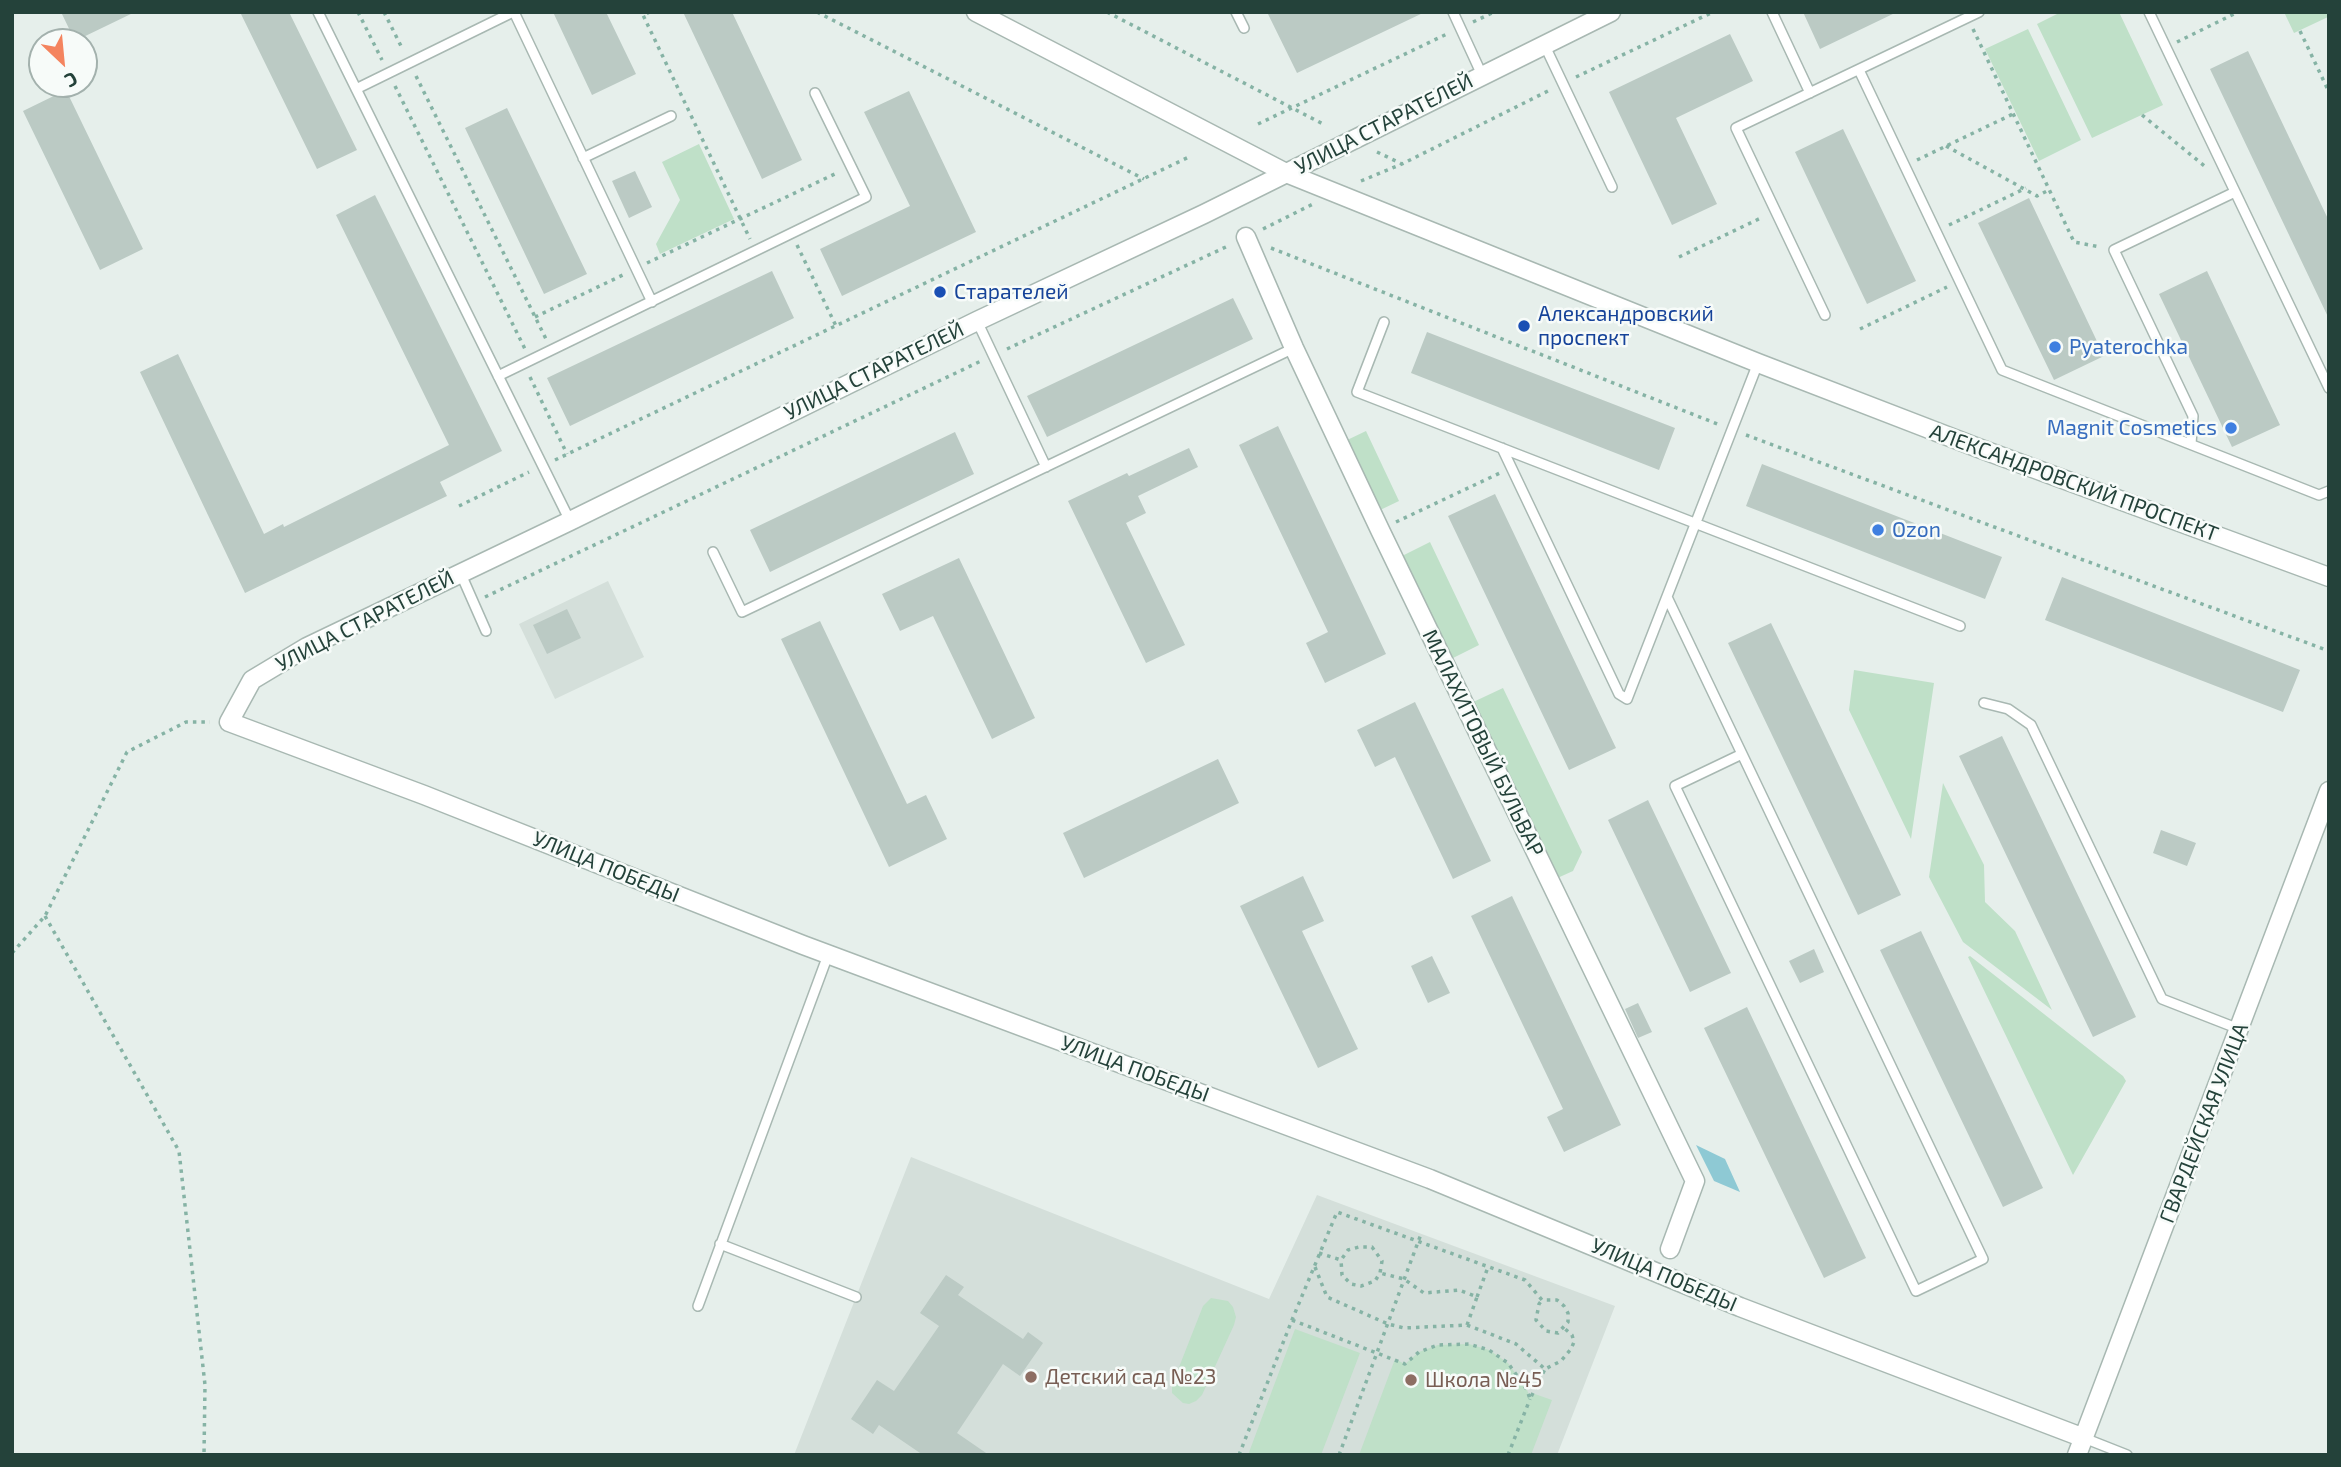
<!DOCTYPE html>
<meta charset="utf-8">
<style>
body{margin:0}
#map{position:relative;width:2341px;height:1467px;overflow:hidden;background:#e6efeb;font-family:"Exo 2",sans-serif}
canvas{display:block}
.frame{position:absolute;inset:0;border:14px solid #24423a;pointer-events:none}
.north{position:absolute;left:28px;top:28px;width:70px;height:70px;box-sizing:border-box;background:#f7fbf9;border:2px solid #a3b1ad;border-radius:50%;rotate:154deg;font-size:19px;font-weight:700;line-height:28px;text-align:center;color:#24423a}
.north::after{content:'';display:block;margin:auto;width:24px;height:32px;background:#f4845f;clip-path:polygon(50% 0,100% 100%,50% 72%,0 100%)}
</style>
<div id="map">
<canvas width="2341" height="1467"></canvas>
<div class="frame"></div>
<div class="north">С</div>
</div>
<script>
const ctx = document.querySelector('canvas').getContext('2d');
ctx.lineJoin = 'round';
function fill(path, color) {
  ctx.fillStyle = color;
  ctx.fill(path, 'evenodd');
}
function toPath(rows) {
  const path = new Path2D();
  for (const r of rows) {
    path.moveTo(r[0], r[1]);
    for (let i = 2; i < r.length; i += 2) path.lineTo(r[i], r[i + 1]);
  }
  return path;
}
function trace(path, color, width, dash) {
  ctx.strokeStyle = color;
  ctx.lineWidth = width;
  ctx.lineCap = dash ? 'butt' : 'round';
  ctx.setLineDash(dash || []);
  ctx.stroke(path);
}
function drawText(font, color, halo, rows, align = 'center') {
  ctx.font = font + ' "Exo 2",sans-serif';
  ctx.lineWidth = 5;
  ctx.setLineDash([]);
  ctx.textBaseline = 'middle';
  ctx.strokeStyle = halo;
  ctx.fillStyle = color;
  for (const [text, x, y, turn = 0] of rows) {
    ctx.save();
    ctx.translate(x, y);
    ctx.rotate((+turn || 0) * Math.PI / 180);
    ctx.textAlign = isNaN(turn) ? turn : align;
    if (halo) ctx.strokeText(text, 0, 0);
    ctx.fillText(text, 0, 0);
    ctx.restore();
  }
}
fill(toPath([
 [608,581,644,657,555,699,519,624],
 [911,1157,1269,1299,1317,1195,1615,1306,1557,1455,794,1455]
]), '#d4dfda');
fill(toPath([
 [2061,12,2119,12,2163,105,2092,138,2037,24],
 [2284,12,2326,12,2328,17,2294,33],
 [2028,29,2081,140,2039,161,1985,49],
 [699,144,734,219,660,254,656,244,680,200,662,162],
 [1366,431,1399,501,1376,512,1343,442],
 [1430,542,1479,645,1449,660,1400,557],
 [1854,670,1934,683,1911,839,1849,710],
 [1503,688,1582,852,1573,871,1553,880,1469,704],
 [1943,783,1984,865,1985,902,2015,931,2052,1010,1963,942,1929,877],
 [1970,956,2123,1076,2126,1081,2073,1175,1968,957],
 [1211,1298,1228,1301,1233,1307,1236,1317,1234,1325,1202,1395,1196,1401,1189,1404,1183,1403,1172,1393,1172,1385,1203,1306],
 [1295,1329,1360,1353,1321,1455,1248,1455],
 [1469,1344,1489,1350,1508,1363,1527,1390,1530,1397,1532,1393,1552,1400,1531,1455,1359,1455,1395,1359,1405,1364,1419,1352,1438,1345]
]), '#bfe0c8');
fill(toPath([
 [1696,1145,1725,1159,1740,1192,1714,1181]
]), '#8ec9d4');
fill(toPath([
 [61,12,135,12,75,41],
 [240,12,289,12,357,150,317,169],
 [553,12,606,12,636,74,592,95],
 [683,12,732,12,802,160,762,179],
 [1267,12,1425,12,1297,73],
 [1803,12,1897,12,1820,49],
 [1730,34,1753,81,1676,118,1717,204,1672,225,1609,92],
 [2248,51,2329,221,2329,319,2210,69],
 [66,90,143,249,100,270,23,111],
 [909,91,976,232,842,296,820,249,910,206,864,112],
 [507,108,587,274,544,294,465,128],
 [1843,129,1916,281,1867,304,1795,152],
 [635,171,652,207,629,218,612,181],
 [375,195,502,451,440,482,447,496,245,593,140,372,178,354,264,534,283,524,284,527,449,445,336,215],
 [2029,198,2104,356,2054,380,1978,223],
 [772,271,794,318,570,426,547,378],
 [2207,271,2280,425,2232,447,2159,294],
 [1233,298,1253,339,1047,437,1027,396],
 [1427,332,1675,428,1659,470,1411,373],
 [1278,426,1386,654,1325,683,1306,643,1328,632,1239,445],
 [955,432,974,474,770,572,750,530],
 [1189,448,1198,467,1138,496,1146,513,1126,523,1185,645,1146,663,1068,501,1127,473,1129,476],
 [1762,464,2002,557,1985,599,1746,506],
 [1495,494,1616,748,1569,770,1448,516],
 [959,558,1035,718,992,739,933,616,900,631,882,594],
 [2062,577,2300,670,2283,712,2045,620],
 [567,609,581,638,547,654,533,625],
 [820,621,907,804,926,795,947,839,889,867,781,639],
 [1771,623,1901,895,1858,915,1728,643],
 [1415,702,1491,861,1453,879,1395,757,1375,767,1357,730],
 [2002,736,2136,1017,2093,1037,1959,756],
 [1218,759,1239,803,1084,878,1063,833],
 [1648,800,1731,973,1690,992,1608,820],
 [2161,830,2196,843,2187,866,2153,853],
 [1303,876,1324,921,1302,931,1358,1049,1318,1068,1240,906],
 [1512,896,1621,1125,1564,1152,1547,1117,1563,1109,1471,916],
 [1921,931,2043,1188,2003,1207,1880,950],
 [1814,949,1824,972,1800,983,1789,961],
 [1432,956,1450,993,1428,1003,1411,966],
 [1638,1003,1652,1032,1638,1038,1625,1009],
 [1747,1007,1866,1258,1824,1278,1704,1028],
 [946,1275,964,1287,958,1295,1023,1339,1028,1332,1043,1343,1020,1376,1003,1364,957,1433,989,1455,923,1455,879,1425,873,1434,851,1419,877,1380,894,1391,939,1326,920,1313]
]), '#bbcac4');
const lane = toPath([
 [318,12,570,521],
 [514,12,652,302],
 [1236,12,1244,28],
 [1453,12,1482,75],
 [1772,12,1810,93],
 [2149,12,2329,388],
 [1544,44,1612,187],
 [1859,70,2002,370,2319,495,2329,491],
 [356,89,513,12],
 [583,158,671,116],
 [1825,315,1736,128,1979,12],
 [977,321,1046,467],
 [1384,322,1357,392,1960,626],
 [498,376,866,197,815,93],
 [2191,444,2193,416,2114,250,2235,192],
 [1502,448,1619,694,1627,699,1758,363],
 [713,552,742,612,1294,348],
 [460,572,486,631],
 [1667,597,1742,754,1983,1259,1916,1291,1675,786,1742,754],
 [1984,703,2008,709,2031,725,2162,999,2239,1029],
 [720,1244,856,1297],
 [698,1306,828,955],
 [2084,1438,2127,1455]
]);
const street = toPath([
 [976,12,1286,173,1758,363,1981,449,2329,577],
 [1611,12,1204,214,977,321,570,521,307,647,252,680,229,722,424,795,803,945,1430,1179,1740,1307,2084,1438],
 [1246,237,1294,348,1380,530,1695,1181,1670,1249],
 [2077,1455,2329,791]
]);
trace(lane, '#a8b8b2', 12);
trace(street, '#a8b8b2', 21);
trace(toPath([
 [358,12,382,60],
 [384,12,403,50],
 [650,12,643,15,750,239],
 [817,12,1144,179],
 [1107,12,1323,124],
 [1473,22,1494,12],
 [1973,29,2074,242,2100,247],
 [2300,31,2329,92],
 [2177,42,2238,12],
 [416,76,546,339],
 [1576,77,1713,12],
 [395,86,525,349],
 [2142,115,2207,168],
 [1258,124,1447,34],
 [1946,146,2037,196,2049,190],
 [1377,152,1402,164],
 [1917,160,2013,114],
 [1361,181,1402,164,1550,90],
 [1949,225,2026,188],
 [1263,229,1313,204],
 [797,245,836,326],
 [1271,248,1720,425],
 [1679,257,1763,217],
 [647,263,839,172],
 [535,317,625,274],
 [1860,329,1947,287],
 [1007,349,1228,246],
 [530,377,567,454],
 [1746,435,2329,651],
 [555,460,1191,156],
 [459,506,529,472],
 [1396,522,1500,473],
 [485,597,981,361],
 [45,916,179,1151,205,1385,204,1455],
 [12,953,45,916,127,752,186,722,210,722],
 [1319,1253,1341,1260,1348,1250,1359,1247,1372,1247,1382,1261,1380,1273,1375,1281,1361,1286,1351,1284,1342,1275,1341,1260],
 [1315,1267,1327,1297,1388,1324,1404,1328,1467,1325,1477,1297,1459,1290,1424,1293,1404,1279,1380,1273],
 [1477,1297,1488,1267],
 [1292,1320,1405,1364,1419,1352,1438,1345,1469,1344,1489,1350,1508,1363,1527,1390,1530,1399,1545,1369],
 [1467,1325,1516,1344,1545,1369,1561,1361,1571,1349,1574,1342,1572,1335,1564,1328],
 [1239,1455,1292,1320,1337,1212,1525,1280,1542,1300,1557,1300,1564,1306,1568,1313,1568,1322,1558,1333,1546,1331,1536,1320,1539,1304,1542,1300],
 [1339,1455,1421,1234],
 [1508,1455,1530,1399]
]), '#86b3a5', 3.5, [3.5, 5]);
trace(lane, '#fff', 9);
trace(street, '#fff', 18);
for (const [x, y, r, color] of [
 [940,292,7,"#1a4fb4"],
 [1524,326,7,"#1a4fb4"],
 [2055,347,7,"#3f7fe0"],
 [2231,428,7,"#3f7fe0"],
 [1878,530,7,"#3f7fe0"],
 [1031,1377,7,"#8d6e63"],
 [1411,1380,7,"#8d6e63"]
]) {
  const dot = new Path2D();
  dot.arc(x, y, r, 0, 2 * Math.PI);
  ctx.fillStyle = color;
  ctx.fill(dot);
  trace(dot, '#f7fbf9', 2.5);
}
drawText('21px', '#24423a', '#f7fbf9', [
 ["УЛИЦА СТАРАТЕЛЕЙ",1384,124,-27],
 ["УЛИЦА СТАРАТЕЛЕЙ",874,371,-26],
 ["АЛЕКСАНДРОВСКИЙ ПРОСПЕКТ",2074,483,20],
 ["УЛИЦА СТАРАТЕЛЕЙ",365,621,-27],
 ["МАЛАХИТОВЫЙ БУЛЬВАР",1483,743,64],
 ["УЛИЦА ПОБЕДЫ",606,867,22],
 ["УЛИЦА ПОБЕДЫ",1135,1069,20],
 ["ГВАРДЕЙСКАЯ УЛИЦА",2204,1123,-69],
 ["УЛИЦА ПОБЕДЫ",1664,1275,23]
]);
drawText('21px', '#164399', '#f7fbf9', [
 ["Старателей",954,292],
 ["Александровский",1538,314],
 ["проспект",1538,338]
], 'left');
drawText('21px', '#366cbe', '#f7fbf9', [
 ["Pyaterochka",2069,347],
 ["Magnit Cosmetics",2217,428,"right"],
 ["Ozon",1892,530]
], 'left');
drawText('21px', '#785e54', '#f7fbf9', [
 ["Детский сад №23",1045,1377],
 ["Школа №45",1425,1380]
], 'left');
</script>
